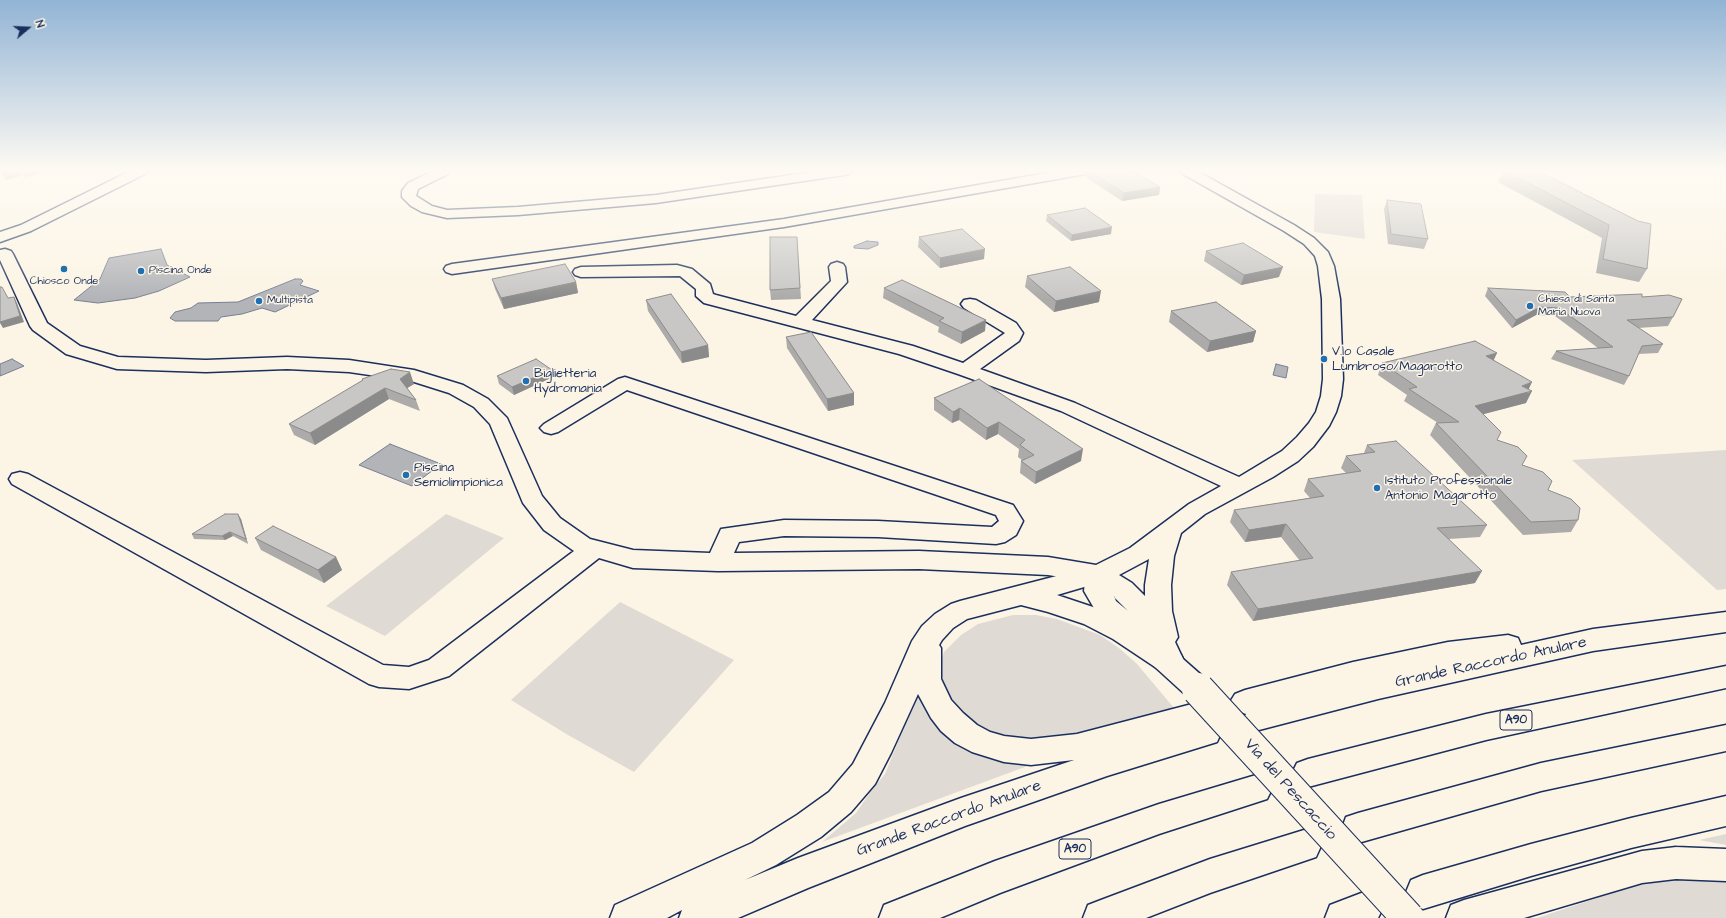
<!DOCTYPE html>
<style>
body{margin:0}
#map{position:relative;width:1726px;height:918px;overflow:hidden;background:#fcf5e5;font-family:"Architects Daughter",sans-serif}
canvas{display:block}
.north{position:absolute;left:8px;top:8px;width:40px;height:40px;-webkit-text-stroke:3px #fcf5e5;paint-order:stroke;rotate:71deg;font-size:11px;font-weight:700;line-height:16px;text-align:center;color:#1b2f5e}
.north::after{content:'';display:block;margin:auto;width:14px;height:18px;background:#1b2f5e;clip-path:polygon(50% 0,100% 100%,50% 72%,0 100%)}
</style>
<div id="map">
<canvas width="1726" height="918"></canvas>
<div class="north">N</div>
</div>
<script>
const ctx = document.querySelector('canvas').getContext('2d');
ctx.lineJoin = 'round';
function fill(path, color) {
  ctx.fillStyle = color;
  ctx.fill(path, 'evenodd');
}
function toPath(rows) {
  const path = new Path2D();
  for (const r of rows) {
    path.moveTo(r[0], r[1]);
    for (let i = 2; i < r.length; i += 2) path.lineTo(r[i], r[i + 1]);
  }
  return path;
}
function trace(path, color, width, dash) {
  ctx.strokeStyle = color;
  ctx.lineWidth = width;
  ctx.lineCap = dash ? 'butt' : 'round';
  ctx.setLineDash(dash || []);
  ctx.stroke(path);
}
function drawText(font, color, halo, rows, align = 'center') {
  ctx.font = font + ' "Architects Daughter",sans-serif';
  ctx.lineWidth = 3;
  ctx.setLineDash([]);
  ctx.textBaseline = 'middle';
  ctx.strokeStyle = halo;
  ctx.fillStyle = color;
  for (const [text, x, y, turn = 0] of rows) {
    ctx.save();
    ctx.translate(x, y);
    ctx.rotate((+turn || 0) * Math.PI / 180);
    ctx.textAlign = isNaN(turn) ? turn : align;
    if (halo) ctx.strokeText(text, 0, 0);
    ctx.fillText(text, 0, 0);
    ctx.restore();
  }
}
fill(toPath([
 [1315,194,1362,195,1365,239,1314,232],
 [1726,450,1726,589,1717,590,1572,460],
 [446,514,504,538,385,636,326,606],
 [620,602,734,660,634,772,568,735,511,700],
 [1013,615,1036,615,1057,619,1100,635,1119,648,1137,664,1174,708,1082,735,1033,742,994,735,976,727,949,701,939,676,940,664,944,652,961,635,978,624],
 [919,689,1033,764,822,842,856,813,871,791,885,774],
 [1726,834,1726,845,1699,840],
 [1726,876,1726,918,1537,918,1657,878]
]), '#dfdbd4');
const water = toPath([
 [867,241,878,242,878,245,868,249,854,248,854,246,867,241],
 [161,249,167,265,190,277,159,291,135,298,98,303,74,300,100,279,109,258,161,249],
 [295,279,301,279,303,281,300,285,319,291,275,312,262,308,242,314,221,317,218,321,175,321,170,318,175,312,191,308,198,303,238,302,295,279],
 [12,359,24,366,0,376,0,364,12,359],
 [1276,364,1288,367,1286,378,1273,375,1276,364],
 [390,444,441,464,412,486,359,465,390,444]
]);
fill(water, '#b2b4b8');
trace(water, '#767f94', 1);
const minor = toPath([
 [130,171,147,171,145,174,31,231,0,242,0,232,21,225,130,171],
 [433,171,450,171,448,174,418,189,416,196,432,206,447,210,518,207,656,195,818,171,851,171,849,174,844,175,656,203,518,215,447,218,422,212,411,206,402,197,402,191,408,183,433,171],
 [1058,171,1087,171,1085,174,1080,175,784,227,452,274,446,272,444,269,446,266,452,264,784,219,1058,171],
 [1181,171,1197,171,1294,225,1314,238,1328,252,1334,266,1340,299,1343,379,1341,396,1336,412,1329,426,1313,447,1298,461,1273,477,1205,514,1181,533,1174,556,1171,585,1172,611,1178,637,1175,642,1183,659,1208,681,1212,689,1208,697,1198,701,1188,697,1098,615,1084,591,1085,581,1048,575,919,569,718,571,633,568,599,558,449,676,409,689,379,687,369,684,12,484,9,479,12,474,20,472,28,474,383,665,409,667,429,660,574,551,544,530,523,503,490,424,474,407,449,393,411,381,349,372,287,369,206,372,117,369,66,354,33,330,30,326,0,260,0,250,5,249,11,251,13,254,47,323,80,346,118,357,206,360,287,357,349,360,414,370,463,385,488,399,507,418,542,496,560,518,590,539,633,550,710,553,721,529,784,520,878,521,992,527,999,521,996,515,627,390,558,432,551,434,544,432,540,428,544,424,618,379,625,377,1013,505,1023,521,1016,535,1005,542,996,544,878,537,784,536,739,542,734,553,919,551,1048,557,1096,565,1130,548,1189,504,1221,486,1061,411,958,374,899,354,704,303,696,296,696,289,680,276,581,277,575,275,573,272,575,269,581,267,677,265,692,269,710,284,713,294,716,295,796,316,831,281,829,267,831,264,837,262,843,264,845,267,847,282,812,320,913,346,963,363,1005,333,964,308,961,304,964,300,970,299,976,300,1016,323,1023,333,1019,341,980,369,1075,403,1239,477,1282,451,1297,437,1309,423,1316,412,1321,396,1323,379,1322,299,1318,266,1315,256,1304,244,1284,231,1183,174,1181,171],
 [1149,559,1145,585,1145,596,1132,583,1119,575,1149,559],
 [1114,596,1114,597,1128,611,1116,601,1114,596]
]);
const highway = toPath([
 [1099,565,1108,568,1112,574,1108,580,1057,595,1102,610,1133,625,1181,655,1185,663,1181,671,1171,674,1161,671,1113,639,1084,624,1048,612,1021,605,967,619,953,628,942,640,939,645,941,648,941,679,951,700,963,713,977,725,990,732,1004,736,1031,739,1077,734,1192,704,1202,707,1207,716,1204,721,1217,724,1221,733,1217,742,1107,776,965,826,808,888,738,918,679,918,682,910,667,918,610,918,615,905,752,843,797,815,829,792,853,764,885,703,912,641,922,626,935,614,951,604,960,601,1099,565],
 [918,694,931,718,941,731,955,743,972,752,1004,762,1031,765,1074,760,961,798,798,858,745,880,776,865,821,837,851,812,875,784,891,753,918,694],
 [1726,612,1726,632,1593,651,1378,699,1259,730,1248,727,1244,718,1246,714,1235,710,1230,702,1235,694,1245,690,1353,662,1448,642,1508,635,1518,638,1521,645,1593,629,1726,612],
 [1726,666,1726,688,1486,740,1308,787,1297,783,1292,773,1297,763,1308,759,1486,714,1726,666],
 [1726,725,1726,751,1541,791,1358,843,1346,839,1342,828,1346,817,1358,813,1541,763,1726,725],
 [1256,775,1267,779,1272,789,1267,799,1159,834,1000,893,940,918,879,918,884,905,995,861,1159,804,1256,775],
 [1726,796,1726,826,1631,848,1531,876,1423,909,1411,904,1406,892,1411,880,1423,875,1531,844,1631,818,1726,796],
 [1304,830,1316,835,1321,846,1316,857,1210,893,1146,918,1083,918,1088,905,1101,900,1210,859,1304,830],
 [1676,847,1726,849,1726,881,1676,879,1642,883,1524,918,1446,918,1451,905,1464,900,1642,851,1676,847],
 [1364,892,1377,898,1382,910,1378,918,1325,918,1330,905,1364,892]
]);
trace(minor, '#1b2f5e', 3);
trace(highway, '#1b2f5e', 3);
fill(minor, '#fcf5e5');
fill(highway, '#fcf5e5');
const minorBridge = toPath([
 [1198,689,1408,918]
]);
trace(minorBridge, '#1b2f5e', 34, []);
trace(minorBridge, '#fcf5e5', 32);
fill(toPath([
 [0,171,48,171,26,177,23,175,6,180],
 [1084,171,1133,171,1160,187,1159,195,1122,201,1084,176],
 [1503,171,1538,171,1638,221,1647,269,1639,282,1596,273,1602,238,1498,182],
 [1387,200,1428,239,1424,249,1388,244,1384,209],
 [1047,215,1111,234,1071,241,1046,221],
 [797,237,801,299,771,300,770,290],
 [919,237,984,259,940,268,918,247],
 [1206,251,1279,277,1241,285,1204,261],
 [1027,276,1099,302,1054,312,1025,287],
 [492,279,576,282,578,293,504,309,495,289],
 [884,288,985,331,961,344,938,332,939,327,883,298],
 [1488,288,1570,297,1642,297,1673,317,1668,326,1638,328,1663,344,1658,353,1638,354,1629,376,1624,385,1551,359,1556,351,1598,348,1555,316,1536,315,1512,328,1485,296],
 [646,300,708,345,709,357,682,363,648,311],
 [1171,311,1256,331,1253,342,1207,352,1169,322],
 [786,337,854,393,854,405,828,411,787,348],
 [1494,360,1528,389,1526,403,1483,414,1497,440,1578,520,1571,532,1523,535,1430,435,1436,423,1438,423,1404,401,1407,395,1378,375,1382,363],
 [497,376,553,377,514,395,499,384],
 [362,379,414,384,407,388,416,400,420,411,389,399,315,445,294,435,289,424,362,381],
 [979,379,1081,461,1035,484,1020,473,1021,461,1023,461,1018,457,1019,449,998,434,986,440,959,420,952,423,934,410,934,398],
 [1367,445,1487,525,1480,537,1449,539,1475,583,1253,621,1227,585,1231,572,1300,561,1281,537,1245,542,1230,522,1234,510,1310,498,1304,491,1308,479,1346,473,1341,468,1346,456,1364,453],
 [241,519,248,544,233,536,225,540,194,539,192,534],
 [255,538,336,557,342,570,324,583,261,550]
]), '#acabaa');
fill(toPath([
 [1,171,21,171,23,175,6,180],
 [23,171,48,171,26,177],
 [1160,187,1159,195,1122,201,1124,193],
 [1112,227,1111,234,1071,241,1072,235],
 [985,249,984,259,940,268,940,258],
 [1283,267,1279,277,1241,285,1244,275],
 [576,282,578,293,504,309,501,298],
 [1101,291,1099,302,1054,312,1056,301],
 [14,297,17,303,24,322,3,328,0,323,0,322],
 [1540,307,1536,315,1512,328,1516,320],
 [986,320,985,331,961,344,962,332],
 [1256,331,1253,342,1207,352,1210,341],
 [708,345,709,357,682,363,681,352],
 [1497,353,1492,364,1486,356],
 [552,370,553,377,514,395,512,387],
 [410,372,414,384,404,390,400,379],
 [1532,382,1527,393,1532,391,1526,403,1469,418,1475,406,1522,386],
 [385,388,389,399,315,445,310,433],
 [854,393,854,405,828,411,827,399],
 [960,408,959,420,952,423,953,412],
 [999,422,998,434,986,440,987,428],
 [1083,449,1081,461,1035,484,1036,472],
 [238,514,241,519,248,544,246,539],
 [1286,524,1281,537,1245,542,1249,530],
 [230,532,233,536,225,540,222,536],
 [336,557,342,570,324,583,318,570],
 [1482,571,1475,583,1253,621,1258,609]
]), '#8c8b8b');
const building = toPath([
 [1089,171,1133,171,1160,187,1124,193,1089,171],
 [1505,171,1538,171,1638,221,1651,224,1647,269,1603,259,1609,225,1505,171],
 [1387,200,1421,204,1428,239,1391,234,1387,200],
 [1085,208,1112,227,1072,235,1047,215,1085,208],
 [962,229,985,249,940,258,919,237,962,229],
 [770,237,797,237,800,288,770,290,770,237],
 [1243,243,1283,267,1244,275,1206,251,1243,243],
 [565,264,576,282,501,298,492,279,565,264],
 [1070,267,1101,291,1056,301,1027,276,1070,267],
 [902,280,986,320,962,332,939,321,944,318,884,288,902,280],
 [0,287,2,287,8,298,14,297,20,316,0,322,0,287],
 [1488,288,1565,292,1570,297,1642,294,1642,297,1669,295,1682,299,1673,317,1627,320,1663,344,1642,346,1629,376,1556,351,1613,347,1559,308,1540,307,1516,320,1488,288],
 [671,294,708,345,681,352,646,300,671,294],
 [1216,302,1256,331,1210,341,1171,311,1216,302],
 [811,332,854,393,827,399,786,337,811,332],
 [1475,341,1497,353,1486,356,1532,382,1522,386,1532,391,1475,406,1501,432,1497,440,1518,447,1527,456,1522,465,1543,472,1552,481,1548,490,1571,499,1580,508,1578,520,1531,522,1436,423,1459,422,1409,389,1417,387,1382,363,1475,341],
 [536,359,552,370,512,387,497,376,536,359],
 [391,369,410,372,400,379,416,400,385,388,310,433,289,424,363,380,362,379,391,369],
 [979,379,1083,449,1036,472,1021,461,1034,455,1020,445,1025,440,999,422,987,428,960,408,953,412,934,398,979,379],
 [1396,441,1487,525,1437,528,1482,571,1258,609,1231,572,1313,558,1286,524,1249,530,1234,510,1324,496,1308,479,1361,471,1346,456,1375,452,1367,445,1396,441],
 [225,514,238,514,246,539,230,532,222,536,192,534,225,514],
 [273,526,336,557,318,570,255,538,273,526]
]);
fill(building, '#c8c7c6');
trace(building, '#8c8b8b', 1);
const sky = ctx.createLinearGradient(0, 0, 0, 299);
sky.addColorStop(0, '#92b4d5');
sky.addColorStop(0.57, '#fefaf3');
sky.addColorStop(1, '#fefaf300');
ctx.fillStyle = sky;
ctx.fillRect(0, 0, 1726, 299);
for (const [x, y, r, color] of [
 [64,269,4,"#1f6fb2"],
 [141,271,4,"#1f6fb2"],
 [259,301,4,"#1f6fb2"],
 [1530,306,4,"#1f6fb2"],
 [1324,359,4,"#1f6fb2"],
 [526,381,4,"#1f6fb2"],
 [406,475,4,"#1f6fb2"],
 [1377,488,4,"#1f6fb2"]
]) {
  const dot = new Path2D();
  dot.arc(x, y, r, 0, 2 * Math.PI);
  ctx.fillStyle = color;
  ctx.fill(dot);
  trace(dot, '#fcf5e5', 1.5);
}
drawText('11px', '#1b2f5e', '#fcf5e5', [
 ["Piscina Onde",149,271],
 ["Chiosco Onde",64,282,"center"],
 ["Chiesa di Santa",1538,300],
 ["Maria Nuova",1538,313],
 ["Multipista",267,301]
], 'left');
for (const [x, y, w] of [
 [1516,720,32],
 [1075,849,32]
]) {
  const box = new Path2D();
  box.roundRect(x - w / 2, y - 10, w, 20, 3);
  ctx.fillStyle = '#fcf5e5';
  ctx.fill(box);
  trace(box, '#1b2f5e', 1);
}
drawText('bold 12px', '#1b2f5e', null, [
 ["A90",1516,720],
 ["A90",1075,849]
]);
drawText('13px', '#1b2f5e', '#fcf5e5', [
 ["V.lo Casale",1332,352],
 ["Lumbroso/Magarotto",1332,367],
 ["Biglietteria",534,374],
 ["Hydromania",534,389],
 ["Piscina",414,468],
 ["Semiolimpionica",414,483],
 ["Istituto Professionale",1385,481],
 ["Antonio Magarotto",1385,496]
], 'left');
drawText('16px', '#1b2f5e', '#fcf5e5', [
 ["Grande Raccordo Anulare",1491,663,-12],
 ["Via del Pescaccio",1290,790,48],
 ["Grande Raccordo Anulare",949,819,-20]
]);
</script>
